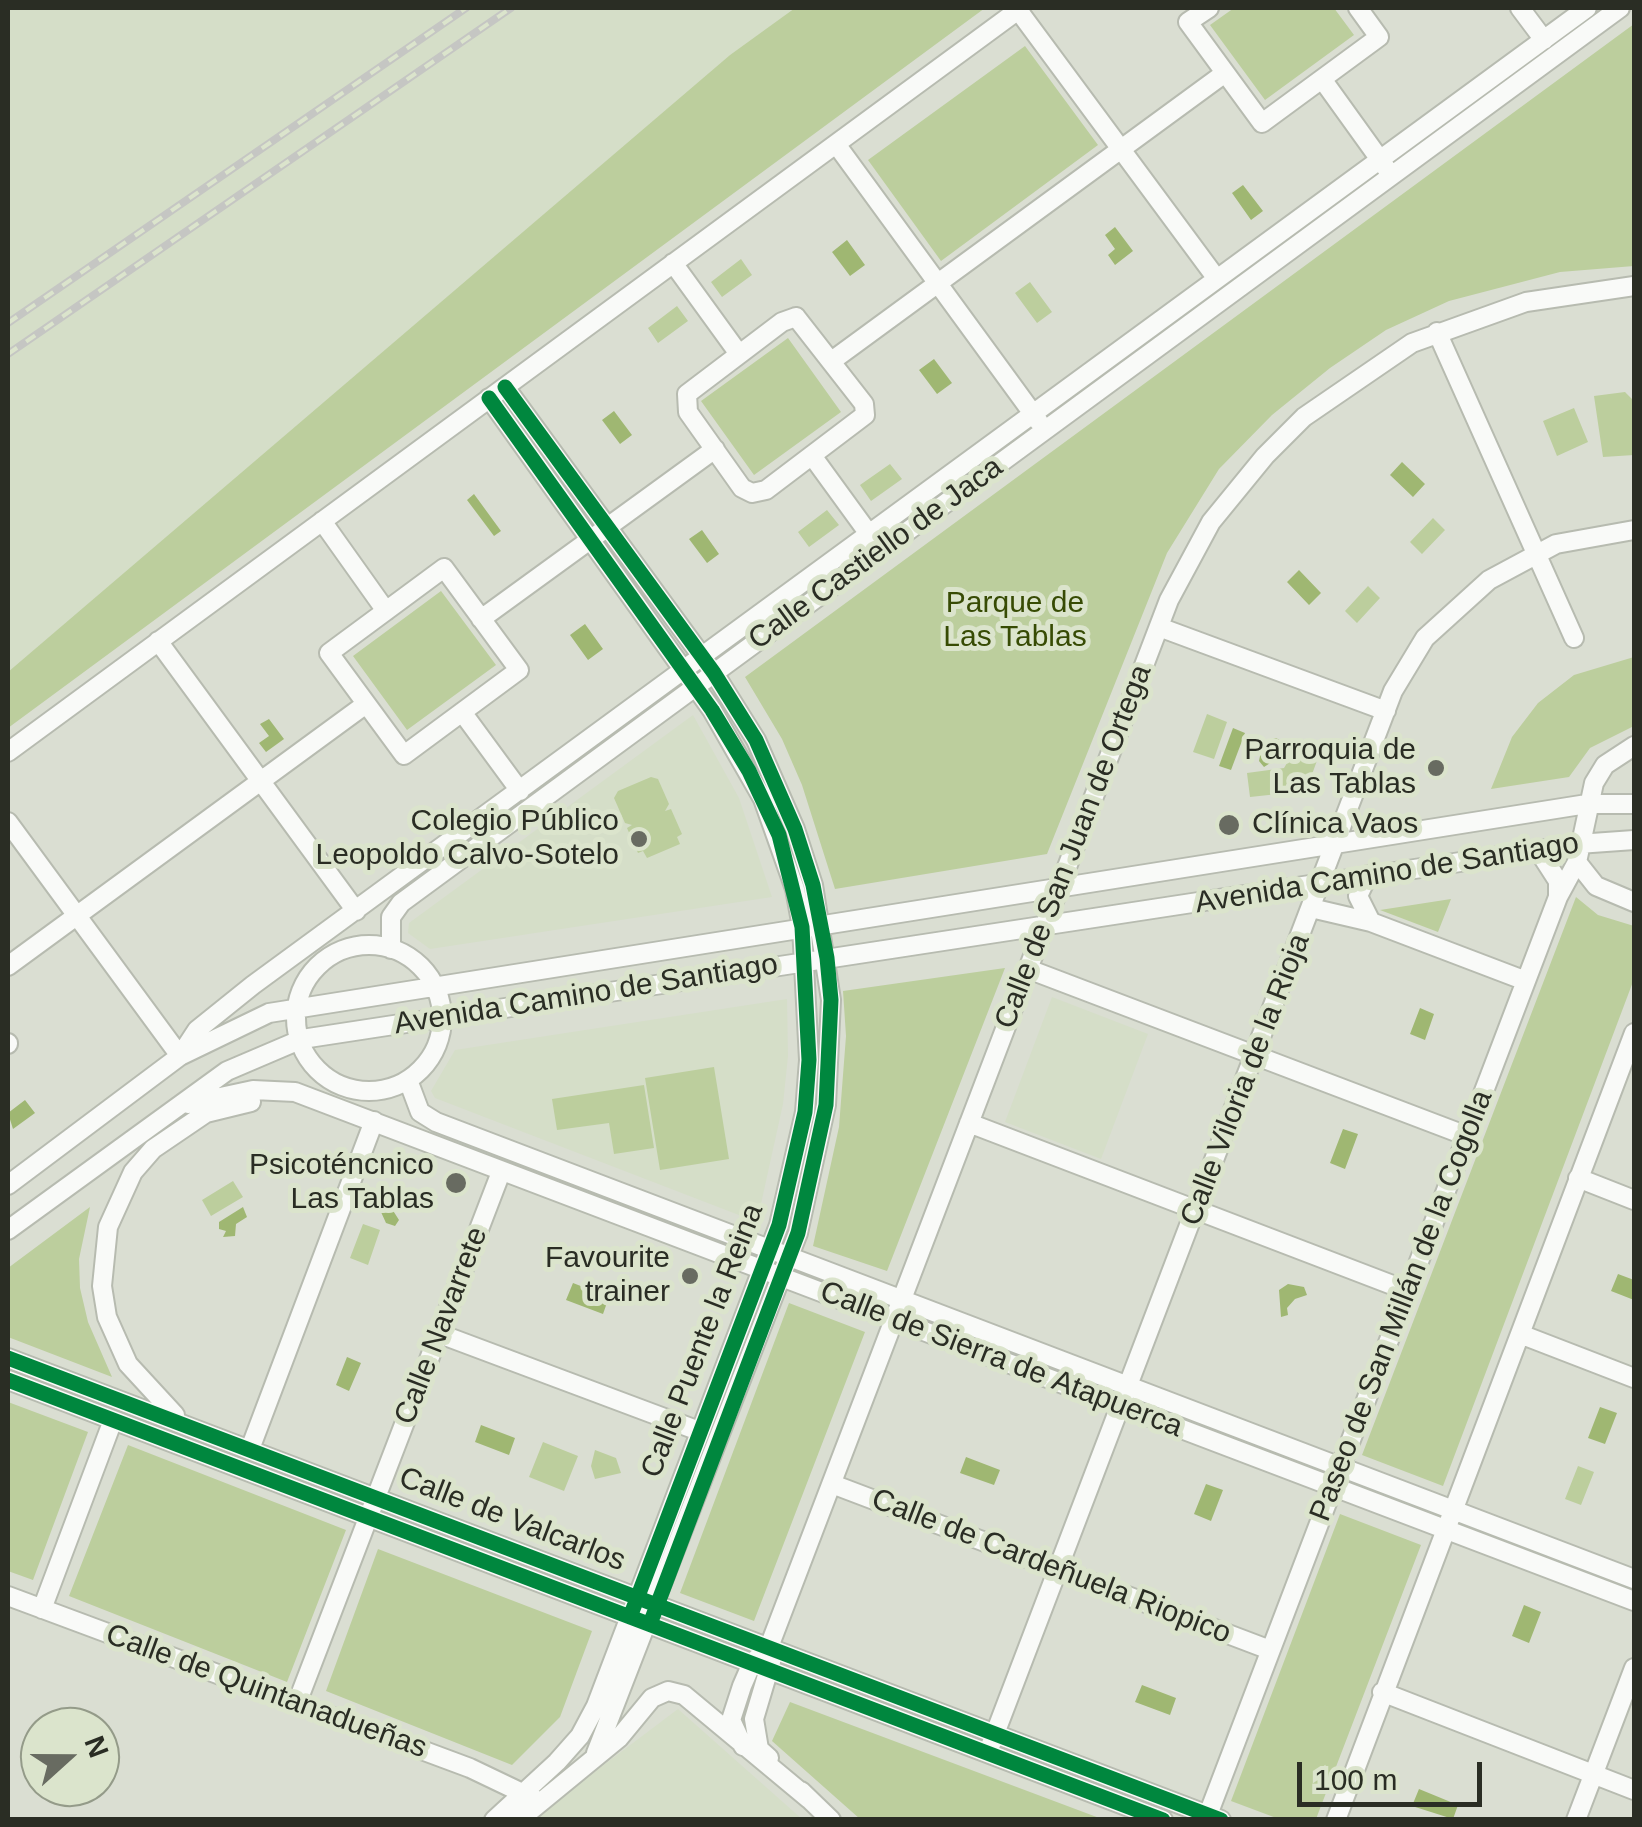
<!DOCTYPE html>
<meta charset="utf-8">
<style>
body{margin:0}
#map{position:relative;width:1642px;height:1827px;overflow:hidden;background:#daded2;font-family:Helvetica,sans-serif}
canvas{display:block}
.frame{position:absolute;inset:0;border:10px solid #2a2d24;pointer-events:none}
.north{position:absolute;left:20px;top:1707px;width:100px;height:100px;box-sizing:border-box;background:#dbe4cc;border:2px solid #949b89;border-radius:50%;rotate:69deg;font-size:28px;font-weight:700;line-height:40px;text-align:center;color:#2a2d24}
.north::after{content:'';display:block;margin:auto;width:35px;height:45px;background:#686b61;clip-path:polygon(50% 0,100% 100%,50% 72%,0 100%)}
.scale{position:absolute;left:1297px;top:1762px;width:185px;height:45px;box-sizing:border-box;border:5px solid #2a2d24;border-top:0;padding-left:12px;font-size:30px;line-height:35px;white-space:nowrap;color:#2a2d24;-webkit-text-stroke:8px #dbe4cc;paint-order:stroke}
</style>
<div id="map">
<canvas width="1642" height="1827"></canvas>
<div class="frame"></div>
<div class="north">N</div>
<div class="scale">100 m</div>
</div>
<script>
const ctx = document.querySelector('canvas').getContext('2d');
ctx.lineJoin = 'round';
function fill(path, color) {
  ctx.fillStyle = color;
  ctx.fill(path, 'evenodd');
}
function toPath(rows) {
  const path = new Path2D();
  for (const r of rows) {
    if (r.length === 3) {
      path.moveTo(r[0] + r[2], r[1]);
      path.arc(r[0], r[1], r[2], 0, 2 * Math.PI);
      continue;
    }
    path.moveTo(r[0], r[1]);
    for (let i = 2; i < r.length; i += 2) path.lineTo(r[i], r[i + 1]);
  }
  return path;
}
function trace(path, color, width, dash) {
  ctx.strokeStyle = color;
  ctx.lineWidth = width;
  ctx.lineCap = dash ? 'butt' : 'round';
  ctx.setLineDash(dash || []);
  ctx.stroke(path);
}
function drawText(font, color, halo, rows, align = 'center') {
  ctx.font = font + ' Helvetica,sans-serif';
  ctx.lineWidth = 10;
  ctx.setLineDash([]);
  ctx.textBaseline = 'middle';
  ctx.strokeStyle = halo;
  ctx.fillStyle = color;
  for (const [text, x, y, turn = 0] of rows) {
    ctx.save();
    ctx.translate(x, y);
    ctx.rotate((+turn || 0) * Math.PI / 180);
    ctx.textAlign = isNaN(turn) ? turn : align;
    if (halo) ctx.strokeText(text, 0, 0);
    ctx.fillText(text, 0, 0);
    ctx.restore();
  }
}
fill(toPath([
 [8,8,795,8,730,55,8,672],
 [693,715,739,798,772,897,430,949,408,933,409,923],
 [1052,997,1148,1034,1101,1159,1005,1122],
 [787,999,788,1056,783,1104,757,1222,435,1098,431,1091,455,1050],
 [678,1709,802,1819,534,1820,544,1810]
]), '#d5dec8');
fill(toPath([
 [795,8,985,8,8,728,8,672,730,55],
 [1234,8,1334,8,1354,35,1265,100,1210,25],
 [1634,24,1634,266,1560,272,1449,301,1386,330,1330,368,1272,415,1219,469,1167,553,1047,854,835,889,802,785,782,739,745,677],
 [1025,46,1098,145,941,261,868,160],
 [741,259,752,275,722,297,711,282],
 [1030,282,1052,312,1037,323,1015,293],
 [677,306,688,321,658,343,648,328],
 [788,338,841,412,754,475,701,401],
 [1625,392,1634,401,1634,455,1603,457,1594,396],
 [1574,408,1588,442,1557,456,1543,421],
 [890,464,902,479,871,501,860,485],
 [827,510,839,525,809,547,798,532],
 [1433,518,1445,530,1422,554,1410,542],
 [1368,586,1380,598,1357,623,1345,611],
 [441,591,496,665,407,730,353,656],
 [1634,657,1634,726,1590,748,1569,777,1491,789,1512,737,1538,703,1574,675],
 [1207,714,1227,722,1214,759,1193,752],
 [1296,748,1319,755,1306,791,1250,797,1247,773,1284,768],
 [651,777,658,779,669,804,665,811,671,809,682,834,677,837,680,844,647,858,643,851,638,853,627,828,632,825,625,823,614,798,618,791],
 [1576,897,1598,915,1634,926,1634,979,1443,1486,1362,1455],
 [1451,899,1438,932,1380,910],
 [1005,968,887,1271,813,1246,839,1127,846,1036,843,991],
 [714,1067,729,1159,660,1170,645,1078],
 [644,1085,654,1148,614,1154,609,1123,557,1130,552,1099],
 [233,1181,243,1197,211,1216,202,1200],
 [90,1207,79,1259,80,1288,88,1322,112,1377,8,1337,8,1268],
 [363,1224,380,1230,368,1265,350,1258],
 [789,1303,865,1332,754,1621,680,1593],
 [8,1402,88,1432,33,1580,8,1571],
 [543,1442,578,1456,564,1491,529,1477],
 [128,1445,346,1530,287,1682,69,1596],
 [595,1450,616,1458,621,1473,595,1479,591,1466],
 [1578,1466,1594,1472,1581,1505,1565,1499],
 [1340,1514,1421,1545,1316,1819,1279,1819,1231,1801],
 [378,1549,592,1631,560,1717,512,1765,326,1691],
 [790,1702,1102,1819,860,1819,772,1741]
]), '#bcce9d');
fill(toPath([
 [1243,185,1263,211,1251,220,1232,193],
 [1115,227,1133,251,1115,265,1108,255,1115,249,1105,235],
 [847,240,865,265,850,276,832,252],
 [934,359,952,383,937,394,919,370],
 [614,411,632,435,620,444,602,420],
 [1402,462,1425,484,1413,497,1390,475],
 [474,494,501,531,494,536,467,500],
 [702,530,719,554,707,563,689,539],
 [1299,570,1321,593,1309,605,1287,582],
 [585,624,603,649,588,660,570,635],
 [269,719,284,739,266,752,259,743,269,736,260,724],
 [1233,728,1245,733,1231,770,1219,766],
 [1276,738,1285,743,1286,753,1264,767,1259,761,1261,751,1266,741],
 [1420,1008,1434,1014,1425,1040,1410,1034],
 [25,1100,35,1113,13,1129,8,1113],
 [1343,1129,1358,1134,1345,1169,1330,1163],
 [383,1192,392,1198,390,1205,396,1205,392,1209,399,1220,395,1226,386,1223,376,1201],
 [243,1207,247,1217,236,1224,235,1236,223,1237,226,1231,219,1229,219,1222],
 [1618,1274,1634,1280,1634,1300,1611,1291],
 [573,1283,609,1297,603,1314,566,1300],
 [1288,1284,1304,1287,1307,1295,1295,1299,1287,1308,1288,1315,1281,1317,1279,1290],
 [347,1357,361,1363,349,1391,336,1385],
 [1600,1407,1617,1413,1605,1444,1588,1438],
 [481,1425,515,1438,509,1455,475,1442],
 [966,1457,1000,1470,994,1485,960,1473],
 [1206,1484,1223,1490,1211,1521,1194,1514],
 [1524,1605,1541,1612,1529,1643,1512,1636],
 [1142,1685,1176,1698,1170,1715,1135,1702],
 [1419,1789,1458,1805,1453,1819,1412,1806]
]), '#9fb772');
const minor = toPath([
 [1209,8,1188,22,1262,123,1379,37,1358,8],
 [1520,8,1544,40],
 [1018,10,1217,279],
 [1322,79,1386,168],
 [836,144,1039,422],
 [673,263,739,354],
 [796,317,864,404,865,415,766,490,752,493,742,488,688,412,687,394,782,322,796,317],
 [1437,332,1574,638],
 [833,360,1225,73],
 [505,387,714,673,756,740,795,829,813,885,831,1000,826,1105,798,1233,596,1753],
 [489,398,712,710,763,799,795,889,802,927,809,1060,805,1112,779,1225,596,1706,580,1736,557,1762,494,1820],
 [813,457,869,534],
 [322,521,386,611],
 [444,568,519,670,404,755,329,653,444,568],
 [481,619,715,449],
 [1159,627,1386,711],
 [158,641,356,911],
 [462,712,520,791],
 [8,752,1021,8],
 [8,822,180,1056],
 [1538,850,1558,881,1558,897],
 [1577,862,1596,886,1634,902],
 [1368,875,1358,896,1371,922],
 [1311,908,1371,922,1526,981],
 [369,1018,73],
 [391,949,391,917,401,903,1620,8],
 [8,966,366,704],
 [1028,969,1467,1136],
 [8,1043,8,1044],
 [180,1056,197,1030,253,985,1587,8],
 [408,1080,420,1112,436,1122,1634,1579],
 [188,1104,253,1090,295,1092,1634,1601],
 [969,1123,1408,1291],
 [1578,1178,1634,1200],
 [8,1185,180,1056,269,1013,1587,804,1634,804],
 [8,1230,227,1071,302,1039,1578,844,1634,840],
 [440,1334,699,1431],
 [1520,1334,1634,1378],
 [8,1358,1221,1820],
 [8,1380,1163,1820],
 [175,1415,128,1364,107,1317,102,1286,108,1227,133,1172,153,1149,206,1113,251,1102],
 [250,1449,374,1121],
 [832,1484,1270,1650],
 [8,1596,470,1768,539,1801],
 [42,1609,113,1420],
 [1382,1692,1634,1790],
 [297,1703,501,1172],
 [743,1746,731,1720,742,1686,752,1663,769,1647,1169,600,1211,522,1265,456,1304,417,1412,343,1526,302,1634,286],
 [988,1752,1393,691,1425,638,1489,580,1556,544,1634,530],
 [769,1758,759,1749,754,1719,771,1662],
 [801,1791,831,1820],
 [519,1820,619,1738,652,1698,668,1691,684,1695,809,1799],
 [1206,1820,1558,897,1577,862,1594,783,1605,765,1634,746],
 [1336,1820,1634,1033],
 [1576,1820,1634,1668]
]);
trace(minor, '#b7bbb0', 22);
trace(minor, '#f9faf8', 18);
const rail = toPath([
 [8,323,466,8],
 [8,354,511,8]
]);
trace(rail, '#c5c6c3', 8);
trace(rail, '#dbe4cc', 4, [11]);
trace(toPath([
 [505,387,714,673,756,740,795,829,813,885,827,958,831,1000,826,1105,798,1233,650,1624],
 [489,398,712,710,749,771,779,835,802,927,809,1060,805,1112,779,1225,630,1617],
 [8,1358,1221,1820],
 [8,1380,1163,1820]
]), '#00873e', 15);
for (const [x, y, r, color] of [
 [1436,768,10,"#686b61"],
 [1229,825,12,"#686b61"],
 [639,839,10,"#686b61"],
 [456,1183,12,"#686b61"],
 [690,1276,10,"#686b61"]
]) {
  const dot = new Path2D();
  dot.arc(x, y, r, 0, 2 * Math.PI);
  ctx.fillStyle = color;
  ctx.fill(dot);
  trace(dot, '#dbe4cc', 4);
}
drawText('30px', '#2a2d24', '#dbe4cc', [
 ["Calle Castiello de Jaca",876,554,-36],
 ["Calle de San Juan de Ortega",1074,847,-69],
 ["Avenida Camino de Santiago",1387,874,-9],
 ["Avenida Camino de Santiago",586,995,-9],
 ["Calle Viloria de la Rioja",1246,1080,-69],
 ["Paseo de San Millán de la Cogolla",1402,1306,-69],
 ["Calle Navarrete",442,1326,-69],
 ["Calle Puente la Reina",703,1341,-69],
 ["Calle de Sierra de Atapuerca",1001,1360,21],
 ["Calle de Valcarlos",512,1520,21],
 ["Calle de Cardeñuela Riopico",1051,1567,21],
 ["Calle de Quintanadueñas",266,1692,20]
]);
drawText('30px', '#374b04', '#dbe4cc', [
 ["Parque de",1015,604],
 ["Las Tablas",1015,638]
]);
drawText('30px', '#2a2d24', '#dbe4cc', [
 ["Parroquia de",1416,751],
 ["Las Tablas",1416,785],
 ["Colegio Público",619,822],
 ["Leopoldo Calvo-Sotelo",619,856],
 ["Clínica Vaos",1252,825,"left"],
 ["Psicoténcnico",434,1166],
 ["Las Tablas",434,1200],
 ["Favourite",670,1259],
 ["trainer",670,1293]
], 'right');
</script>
